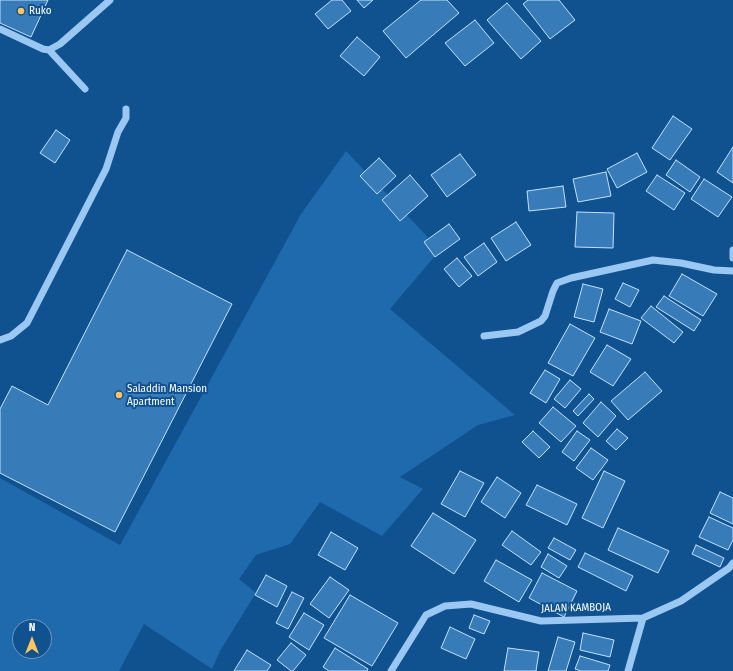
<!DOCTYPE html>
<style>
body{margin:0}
#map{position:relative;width:733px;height:671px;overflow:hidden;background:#105190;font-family:"Fira Sans Condensed",sans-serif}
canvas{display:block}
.north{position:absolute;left:12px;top:619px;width:40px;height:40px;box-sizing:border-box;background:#105190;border:1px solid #7097bc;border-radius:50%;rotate:0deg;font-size:11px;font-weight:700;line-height:16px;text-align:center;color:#fff}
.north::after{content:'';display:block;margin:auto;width:14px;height:18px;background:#ffc55c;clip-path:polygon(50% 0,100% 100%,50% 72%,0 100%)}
</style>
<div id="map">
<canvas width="733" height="671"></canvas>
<div class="north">N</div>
</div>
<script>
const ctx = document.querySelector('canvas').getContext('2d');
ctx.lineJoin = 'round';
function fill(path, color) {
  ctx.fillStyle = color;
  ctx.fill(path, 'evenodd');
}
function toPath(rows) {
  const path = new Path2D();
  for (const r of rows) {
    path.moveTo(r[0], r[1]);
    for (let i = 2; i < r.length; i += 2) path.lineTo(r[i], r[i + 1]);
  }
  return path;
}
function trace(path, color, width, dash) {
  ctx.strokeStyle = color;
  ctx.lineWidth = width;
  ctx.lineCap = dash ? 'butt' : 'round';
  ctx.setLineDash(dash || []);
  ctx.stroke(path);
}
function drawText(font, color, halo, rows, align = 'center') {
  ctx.font = font + ' "Fira Sans Condensed",sans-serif';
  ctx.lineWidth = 4;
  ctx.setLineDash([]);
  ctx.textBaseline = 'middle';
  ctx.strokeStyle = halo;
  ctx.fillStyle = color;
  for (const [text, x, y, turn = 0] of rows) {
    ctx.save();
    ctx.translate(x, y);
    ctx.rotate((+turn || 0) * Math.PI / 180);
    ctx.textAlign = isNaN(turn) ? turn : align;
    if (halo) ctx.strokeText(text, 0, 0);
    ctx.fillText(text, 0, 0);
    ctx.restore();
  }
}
fill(toPath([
 [346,151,440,250,390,309,515,415,478,425,400,477,423,489,382,536,320,502,290,544,256,555,239,579,256,593,220,651,212,669,144,624,119,671,0,671,0,478,120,545,301,214],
 [20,627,44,627,44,651,20,651]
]), '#1f69ad');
const building = toPath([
 [0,0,48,0,31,37,0,23,0,0],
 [332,0,342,0,351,11,328,29,315,14,332,0],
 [357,0,373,0,364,8,357,0],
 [421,0,447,0,459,13,406,58,383,31,421,0],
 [528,0,559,0,575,20,550,39,523,4,528,0],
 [507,3,541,41,521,59,487,20,507,3],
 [475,20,494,43,465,66,445,43,475,20],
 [357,37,380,57,364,76,340,56,357,37],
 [673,116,692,129,670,160,652,148,673,116],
 [56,130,70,140,55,163,40,153,56,130],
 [733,147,733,183,717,172,733,147],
 [637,153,647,172,617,188,607,169,637,153],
 [460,154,476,175,447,197,431,175,460,154],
 [379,158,396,176,377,194,360,176,379,158],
 [676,160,700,177,690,192,666,175,676,160],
 [606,172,611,196,578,202,573,179,606,172],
 [410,175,428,196,400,221,382,200,410,175],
 [657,175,685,193,674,210,646,191,657,175],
 [704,179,732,197,718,217,691,199,704,179],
 [563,186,566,207,529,211,527,191,563,186],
 [577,212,614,213,613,248,575,247,577,212],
 [516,222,531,245,506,261,491,238,516,222],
 [449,224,460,239,435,257,424,242,449,224],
 [484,243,497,262,478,276,464,257,484,243],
 [127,250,232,304,115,532,0,473,0,409,12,386,48,405,127,250],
 [457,258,472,276,459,287,444,269,457,258],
 [682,274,717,294,703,316,669,296,682,274],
 [623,283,639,290,630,307,615,299,623,283],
 [583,284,603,289,594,322,574,317,583,284],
 [664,296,701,320,694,331,656,307,664,296],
 [651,306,683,332,674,343,641,318,651,306],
 [609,309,641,321,632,344,600,332,609,309],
 [570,324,595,338,573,376,548,363,570,324],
 [607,345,631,359,613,386,590,372,607,345],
 [545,370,560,379,546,403,530,393,545,370],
 [645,372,662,391,628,420,611,401,645,372],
 [570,380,581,389,565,408,554,399,570,380],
 [589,394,594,399,578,416,573,411,589,394],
 [601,402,616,416,598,437,583,423,601,402],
 [553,407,576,426,561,442,539,423,553,407],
 [617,429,628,438,616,450,606,441,617,429],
 [533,431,550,447,539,458,522,442,533,431],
 [577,431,590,440,574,461,562,452,577,431],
 [591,448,608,460,593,480,576,468,591,448],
 [460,471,484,483,465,517,441,504,460,471],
 [604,471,625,481,603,528,582,518,604,471],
 [497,477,521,493,505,518,481,502,497,477],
 [537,485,577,504,567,525,526,505,537,485],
 [720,492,733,498,733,524,710,513,720,492],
 [433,513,476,540,454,574,411,546,433,513],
 [709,517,733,528,733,540,728,550,699,537,709,517],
 [618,528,669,551,658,573,608,550,618,528],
 [512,531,541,552,531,565,502,545,512,531],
 [331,532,358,548,345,570,318,555,331,532],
 [554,538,576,550,570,560,548,548,554,538],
 [696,545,724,558,720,567,692,554,696,545],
 [585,553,633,576,626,591,578,567,585,553],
 [548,554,567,566,559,578,541,567,548,554],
 [496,560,532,580,519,602,484,581,496,560],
 [542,573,577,591,564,617,529,598,542,573],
 [266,575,287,586,277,607,255,595,266,575],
 [330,577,349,590,329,618,310,604,330,577],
 [292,592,304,598,288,629,276,623,292,592],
 [350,595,398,623,372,666,324,638,350,595],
 [304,613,324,625,309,650,289,637,304,613],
 [474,615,490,621,484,634,469,628,474,615],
 [450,627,475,639,466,659,441,648,450,627],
 [583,633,614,640,610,657,580,650,583,633],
 [558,637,575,642,566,671,548,671,558,637],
 [291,643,306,655,293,671,291,671,277,660,291,643],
 [335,648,368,669,367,671,329,671,323,667,335,648],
 [508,648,539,652,536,671,504,671,508,648],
 [247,650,271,665,267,671,234,671,247,650],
 [580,656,610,665,608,671,581,671,575,669,580,656]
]);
fill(building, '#387bb9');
trace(building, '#c2e1fd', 1);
trace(toPath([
 [0,29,43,49,49,50,60,44,110,0],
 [49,50,85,89],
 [733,250,733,258],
 [484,336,518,332,541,321,545,316,553,291,557,283,571,278,653,260,681,263,714,270,733,271],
 [0,340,11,336,27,323,106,169,118,132,126,118,126,109],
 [391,671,426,615,445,606,471,604,541,621,643,618,681,601,729,568,733,563],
 [628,671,643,618]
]), '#9ac8f3', 7);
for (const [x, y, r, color] of [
 [21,11,4,"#ffc55c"],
 [119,395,4,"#ffc55c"]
]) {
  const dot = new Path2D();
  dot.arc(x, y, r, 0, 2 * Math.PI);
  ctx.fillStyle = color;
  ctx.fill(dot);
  trace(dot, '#105190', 1.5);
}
drawText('11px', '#fff', '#105190', [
 ["Ruko",29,11],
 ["Saladdin Mansion",127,389],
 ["Apartment",127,402]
], 'left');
drawText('11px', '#fff', '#105190', [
 ["JALAN KAMBOJA",576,608,-1]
]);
</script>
